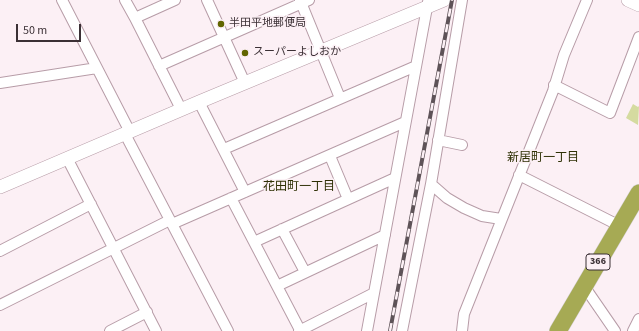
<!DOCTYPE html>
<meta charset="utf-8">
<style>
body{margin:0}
#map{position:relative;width:639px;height:331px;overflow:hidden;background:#fcf0f5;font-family:"Source Sans 3",sans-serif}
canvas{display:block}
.scale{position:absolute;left:16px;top:24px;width:65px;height:18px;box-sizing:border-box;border:2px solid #3b3035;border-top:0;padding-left:5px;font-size:12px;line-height:14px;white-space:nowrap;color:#3b3035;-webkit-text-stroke:3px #fcf0f5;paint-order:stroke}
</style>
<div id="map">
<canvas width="639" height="331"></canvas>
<div class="scale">50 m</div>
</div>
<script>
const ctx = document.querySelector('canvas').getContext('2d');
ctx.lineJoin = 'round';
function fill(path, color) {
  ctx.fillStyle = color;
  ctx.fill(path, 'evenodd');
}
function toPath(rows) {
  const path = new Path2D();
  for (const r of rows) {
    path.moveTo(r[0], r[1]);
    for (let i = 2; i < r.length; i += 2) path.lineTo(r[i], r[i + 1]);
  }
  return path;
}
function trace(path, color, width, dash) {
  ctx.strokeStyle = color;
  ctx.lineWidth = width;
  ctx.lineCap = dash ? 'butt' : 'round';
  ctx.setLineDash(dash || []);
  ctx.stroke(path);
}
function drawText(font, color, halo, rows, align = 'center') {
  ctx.font = font + ' "Source Sans 3","Noto Sans JP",sans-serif';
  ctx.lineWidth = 3;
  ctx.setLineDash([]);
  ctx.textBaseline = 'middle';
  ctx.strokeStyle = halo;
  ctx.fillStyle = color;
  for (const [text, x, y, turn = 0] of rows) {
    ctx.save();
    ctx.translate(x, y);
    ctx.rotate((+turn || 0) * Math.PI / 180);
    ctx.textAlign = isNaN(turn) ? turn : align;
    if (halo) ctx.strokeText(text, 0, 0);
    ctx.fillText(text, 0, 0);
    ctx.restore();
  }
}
fill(toPath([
 [633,104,638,107,639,106,638,125,626,118]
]), '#d5dba0');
const minor = toPath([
 [62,0,130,132],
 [125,0,135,18,175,0],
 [207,0,245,83],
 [300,0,340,98],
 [135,18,181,109],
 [159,66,309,0],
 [0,83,97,68],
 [554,85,610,113,639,37],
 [199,102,245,192],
 [125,134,228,331],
 [438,140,462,145],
 [224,149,416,66],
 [330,156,348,199],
 [67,158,156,331],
 [519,175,620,226],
 [431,184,447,198,464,208,482,216,501,219],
 [231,198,300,330],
 [172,224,405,122],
 [282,229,305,272],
 [254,242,395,178],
 [0,251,91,204],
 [277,286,385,235],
 [584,286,615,331],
 [0,305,170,220],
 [110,331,147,312],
 [299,331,374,293],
 [367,331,428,2],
 [402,331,431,184,462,0],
 [462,331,464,314,553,91,564,55,587,0],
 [633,331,639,319]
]);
const tertiary = toPath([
 [628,0,639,5],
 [0,187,199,102,444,0]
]);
const trunk = toPath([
 [558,331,639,193]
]);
trace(minor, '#b79ca7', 12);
trace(tertiary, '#b79ca7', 14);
trace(trunk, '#d4d1d3', 18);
trace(minor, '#fff', 10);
trace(tertiary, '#fff', 13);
trace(trunk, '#a6aa54', 17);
const rail = toPath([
 [390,331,452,0]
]);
trace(rail, '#5e5358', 4);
trace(rail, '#fcf0f5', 2.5, [8]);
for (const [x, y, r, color] of [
 [221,24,4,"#616500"],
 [245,53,4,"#616500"]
]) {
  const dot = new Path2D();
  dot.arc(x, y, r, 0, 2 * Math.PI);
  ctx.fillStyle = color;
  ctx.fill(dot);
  trace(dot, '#fcf0f5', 1.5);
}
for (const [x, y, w] of [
 [598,262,24]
]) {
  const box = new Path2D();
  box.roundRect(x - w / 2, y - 8, w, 16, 3);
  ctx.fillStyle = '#fcf0f5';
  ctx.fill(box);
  trace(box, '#3b3035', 1);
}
drawText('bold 10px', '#3b3035', null, [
 ["366",598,262]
]);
drawText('11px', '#3b3035', '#fcf0f5', [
 ["半田平地郵便局",229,24],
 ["スーパーよしおか",253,53]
], 'left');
drawText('12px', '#2e3005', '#fcf0f5', [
 ["新居町一丁目",543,158],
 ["花田町一丁目",299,187]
]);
</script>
